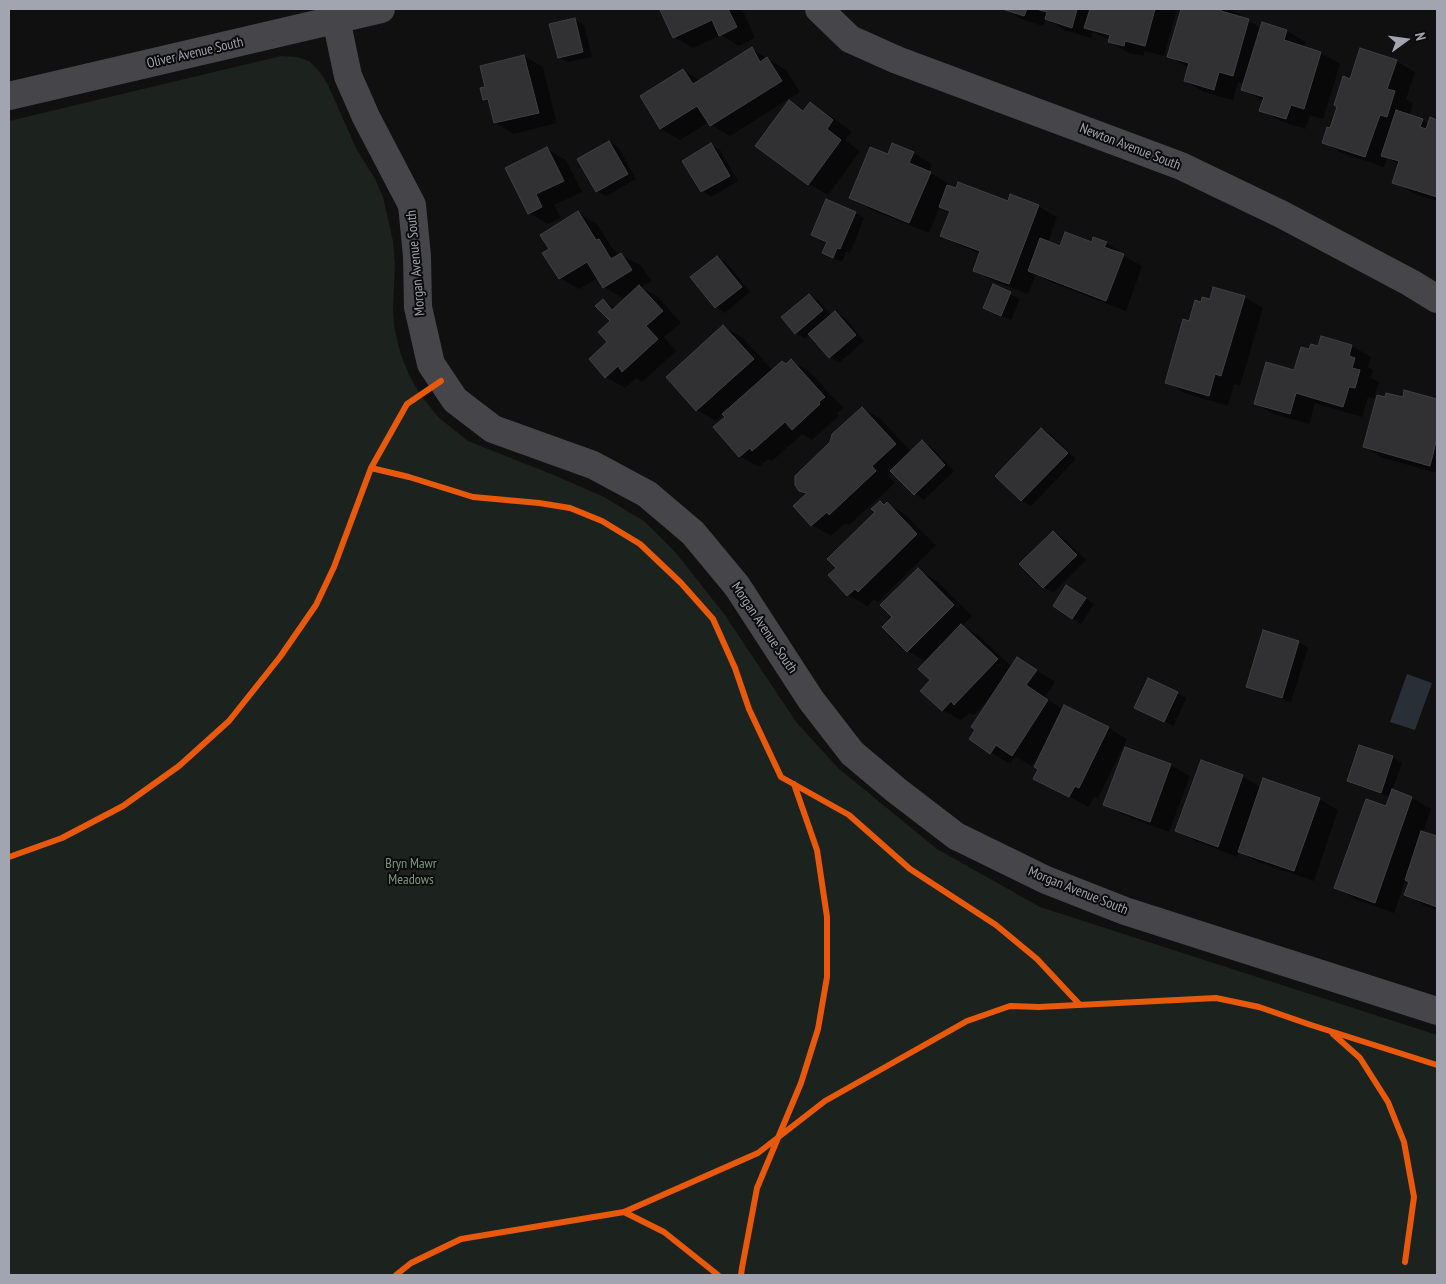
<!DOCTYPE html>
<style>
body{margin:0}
#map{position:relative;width:1446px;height:1284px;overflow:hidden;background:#101011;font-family:"PT Sans Narrow",sans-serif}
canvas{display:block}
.frame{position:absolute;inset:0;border:10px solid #a2a4b0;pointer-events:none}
.north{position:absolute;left:1381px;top:15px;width:50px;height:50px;-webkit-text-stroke:4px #0b0b0c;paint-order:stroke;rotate:76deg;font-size:14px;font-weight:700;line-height:20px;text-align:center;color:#a2a4b0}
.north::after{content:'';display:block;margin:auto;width:18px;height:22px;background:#a2a4b0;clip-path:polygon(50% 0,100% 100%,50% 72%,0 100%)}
</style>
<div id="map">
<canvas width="1446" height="1284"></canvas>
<div class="frame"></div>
<div class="north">N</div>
</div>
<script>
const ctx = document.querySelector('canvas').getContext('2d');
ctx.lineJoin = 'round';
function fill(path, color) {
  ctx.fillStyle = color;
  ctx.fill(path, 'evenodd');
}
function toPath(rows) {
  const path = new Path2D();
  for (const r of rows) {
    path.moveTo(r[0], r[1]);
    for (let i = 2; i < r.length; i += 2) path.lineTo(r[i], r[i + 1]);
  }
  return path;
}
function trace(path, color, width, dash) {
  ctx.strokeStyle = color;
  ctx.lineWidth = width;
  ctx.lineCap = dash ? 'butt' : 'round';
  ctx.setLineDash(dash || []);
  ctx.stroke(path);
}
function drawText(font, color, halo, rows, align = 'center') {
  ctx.font = font + ' "PT Sans Narrow",sans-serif';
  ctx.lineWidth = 4;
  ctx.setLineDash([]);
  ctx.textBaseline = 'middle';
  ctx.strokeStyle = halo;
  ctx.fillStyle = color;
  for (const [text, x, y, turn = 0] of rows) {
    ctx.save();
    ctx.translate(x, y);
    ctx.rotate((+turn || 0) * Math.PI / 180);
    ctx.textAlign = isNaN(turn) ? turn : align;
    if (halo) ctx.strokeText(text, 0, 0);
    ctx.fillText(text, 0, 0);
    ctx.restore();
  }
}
fill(toPath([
 [281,56,297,57,309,61,320,72,328,85,356,148,375,179,383,197,393,241,395,265,393,307,394,326,400,352,409,375,420,394,438,417,468,441,556,476,604,497,644,521,676,553,725,615,797,723,838,768,937,849,1040,907,1437,1035,1437,1275,9,1275,9,121]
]), '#1c221e');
fill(toPath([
 [1407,674,1432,683,1415,730,1390,722]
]), '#292f36');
fill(toPath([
 [667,9,742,9,755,38,739,46,721,35,693,48,674,37,662,11],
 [1004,9,1177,9,1164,56,1145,51,1143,56,1129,53,1110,42,1110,40,1093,32,1091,38,1065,30,1046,19,1043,26,1021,19],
 [1182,9,1231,9,1241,15,1240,18,1249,21,1261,28,1287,31,1306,42,1304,47,1321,53,1340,64,1323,119,1310,115,1305,129,1280,121,1261,110,1264,101,1242,90,1244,84,1238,82,1233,100,1204,92,1185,81,1189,68,1168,56],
 [575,20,584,25,592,57,568,62,559,57],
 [752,49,786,70,800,92,730,136,711,125,709,122,680,140,661,129,641,96,683,70,701,81],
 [524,56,543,67,557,123,514,134,495,123,491,103,484,99,487,88],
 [1396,61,1415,72,1406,99,1413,103,1409,116,1429,124,1430,119,1437,121,1437,201,1413,193,1394,182,1399,165,1387,158,1384,167,1342,153,1323,142,1331,129,1351,80],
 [790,102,805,110,810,104,829,115,852,132,845,140,860,151,828,195,809,184,757,146],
 [609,142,618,147,636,179,606,196,597,191],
 [711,145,720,150,738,181,711,197,702,191],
 [893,145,914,153,932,164,929,172,949,184,948,187,1008,202,1038,206,1057,217,1048,243,1061,247,1106,243,1125,254,1124,256,1142,266,1126,311,1048,281,1036,274,1028,294,993,281,974,270,981,254,961,246,942,235,951,212,940,206,929,233,870,209,851,198,889,156],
 [547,149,566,160,582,192,554,205,561,218,548,224,529,213],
 [578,213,597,224,612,248,620,255,641,265,651,281,641,287,658,297,681,323,664,337,676,351,642,382,636,378,625,388,606,377,611,321,603,301,616,308,625,299,604,287,598,278,579,289,560,278,544,254,550,249],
 [855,213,864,218,850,253,846,252,842,262,833,258,828,242,812,235],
 [717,257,726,262,750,292,725,313,716,307],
 [994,286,1020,299,1011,320,985,308],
 [809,295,818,300,832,316,835,312,845,318,864,341,839,363,830,357,810,334,805,339,796,333,783,318],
 [1244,297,1263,308,1240,386,1234,384,1228,406,1185,393,1166,382,1190,322,1210,300],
 [724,327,743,338,773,371,787,365,791,361,810,372,843,408,837,413,839,416,812,440,802,434,772,461,768,459,759,467,740,456,726,417,724,414,716,421,697,410],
 [1322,337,1352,346,1371,357,1368,367,1373,370,1371,378,1379,382,1374,398,1368,397,1362,417,1315,403,1309,424,1274,414,1255,403,1295,372,1310,351,1318,348],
 [1405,391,1437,400,1437,473,1383,458,1364,447,1404,399],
 [862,408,881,419,911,452,922,442,931,447,954,471,924,500,915,494,894,473,890,477,895,483,849,525,845,523,831,536,812,525,808,494,800,490,832,443],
 [1042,429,1051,434,1076,459,1031,506,1022,500,996,476],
 [880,502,885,506,887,504,906,515,936,545,878,602,874,599,867,606,848,595],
 [1053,532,1062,537,1086,560,1053,593,1044,587,1021,564],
 [918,570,937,581,972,616,962,626,980,637,1012,667,1036,670,1055,682,1045,697,1063,710,1108,728,1127,739,1098,798,1094,796,1089,807,1035,779,1039,768,1043,752,1041,751,1032,766,1015,756,1010,764,970,739,976,729,990,700,989,699,974,715,969,713,961,720,942,710,927,662,908,651,894,617],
 [1076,592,1094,604,1081,624,1072,618],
 [1264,632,1299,642,1308,648,1291,702,1257,691,1247,686],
 [1177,693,1186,698,1174,726,1145,713],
 [1360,746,1393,757,1402,763,1392,791,1412,798,1431,809,1423,832,1437,837,1437,910,1425,906,1406,895,1410,882,1406,879,1394,913,1355,899,1336,888,1386,808,1390,797,1358,786,1348,781],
 [1125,749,1171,765,1190,776,1169,832,1124,815,1105,804],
 [1202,761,1243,777,1261,787,1319,799,1338,810,1314,881,1258,862,1239,851,1237,857,1196,841,1177,831]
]), '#0007');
const building = toPath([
 [664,9,728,9,737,27,719,36,712,20,673,38,660,10,664,9],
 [1002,9,1027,9,1024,16,1002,9],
 [1036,9,1077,9,1072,28,1045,19,1047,12,1036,9],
 [1090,9,1155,9,1145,46,1125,41,1124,46,1108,42,1110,35,1084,28,1090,9],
 [1181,9,1221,9,1221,11,1249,19,1233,76,1219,72,1214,90,1184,81,1189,63,1167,57,1181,9],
 [575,18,583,52,558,58,549,24,575,18],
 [1262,22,1287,30,1284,40,1321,52,1304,109,1291,105,1286,119,1259,111,1264,97,1241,90,1262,22],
 [752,47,760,62,767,57,782,81,710,126,697,106,660,129,640,96,683,69,693,84,752,47],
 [1360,48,1397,60,1387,89,1395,91,1387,117,1380,115,1365,157,1322,143,1327,127,1330,128,1337,107,1334,105,1343,76,1350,79,1360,48],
 [524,55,539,113,494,123,488,99,483,100,480,88,485,87,480,66,524,55],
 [789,100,803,111,810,102,833,120,827,129,841,140,808,185,755,146,789,100],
 [1396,110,1423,119,1420,127,1426,129,1430,117,1437,120,1437,197,1392,183,1399,161,1381,156,1396,110],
 [609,141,628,174,596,192,577,159,609,141],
 [711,143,730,176,701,192,682,161,711,143],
 [892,143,914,152,909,163,931,172,909,223,849,198,870,147,888,154,892,143],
 [547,147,564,181,536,194,542,207,528,214,505,168,547,147],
 [958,182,1008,201,1010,194,1039,205,1009,284,973,271,980,251,940,236,950,211,939,207,947,185,956,188,958,182],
 [826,199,856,212,840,249,837,248,833,258,822,253,827,242,811,235,826,199],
 [578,211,596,240,599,239,611,259,621,253,632,270,603,288,587,262,559,279,542,253,549,249,540,235,578,211],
 [1065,232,1092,242,1093,237,1107,242,1104,247,1124,254,1106,301,1028,271,1040,238,1060,246,1065,232],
 [717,256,742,287,715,308,690,277,717,256],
 [993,284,1011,292,1001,316,983,308,993,284],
 [639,285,663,311,646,326,658,339,622,372,618,366,605,378,589,359,607,342,598,332,610,321,595,306,603,299,612,310,639,285],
 [1213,287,1245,296,1221,376,1215,374,1209,396,1165,383,1183,319,1189,321,1195,300,1201,302,1202,297,1210,299,1213,287],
 [809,294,823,310,795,334,781,317,809,294],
 [835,311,856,335,829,358,808,334,835,311],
 [723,325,754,359,696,411,666,377,723,325],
 [1321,336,1352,345,1349,356,1355,358,1352,368,1360,370,1355,388,1349,387,1343,407,1296,393,1290,414,1254,404,1266,362,1294,370,1301,347,1309,349,1311,344,1318,346,1321,336],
 [791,359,825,397,819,402,820,404,792,430,785,422,752,451,750,448,739,457,713,427,725,417,722,414,782,361,786,364,791,359],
 [1404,390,1437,399,1437,438,1430,466,1363,447,1377,395,1385,397,1386,393,1403,397,1404,390],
 [862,407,896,444,872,466,876,471,829,515,827,512,811,526,793,506,807,493,799,491,795,485,795,476,830,442,832,434,862,407],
 [1041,428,1068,453,1021,501,995,476,1041,428],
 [922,440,945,465,914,495,890,471,922,440],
 [880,501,884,505,887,502,917,534,858,592,855,589,847,596,828,575,836,568,827,559,875,512,871,509,880,501],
 [1053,531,1077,555,1043,588,1019,564,1053,531],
 [918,568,954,605,907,652,882,627,892,617,880,605,918,568],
 [1066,585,1086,598,1072,619,1053,606,1066,585],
 [961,624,998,659,954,705,951,701,942,711,920,691,930,680,918,669,961,624],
 [1263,630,1299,641,1282,698,1246,687,1263,630],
 [1017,657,1037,670,1026,685,1048,700,1012,756,996,745,990,754,969,739,975,730,971,727,1017,657],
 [1148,678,1178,692,1164,722,1134,708,1148,678],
 [1064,705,1109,727,1079,788,1075,786,1069,797,1033,779,1038,769,1034,767,1064,705],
 [1359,745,1393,756,1381,793,1347,781,1359,745],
 [1125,747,1171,764,1150,822,1103,805,1125,747],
 [1201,760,1243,775,1218,847,1175,831,1201,760],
 [1263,778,1320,798,1294,871,1238,852,1263,778],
 [1392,789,1412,797,1375,903,1334,888,1366,799,1386,806,1392,789],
 [1421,831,1437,836,1437,907,1404,895,1409,882,1405,880,1421,831]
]);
fill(building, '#313133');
trace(building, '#404043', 1);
trace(toPath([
 [819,9,850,39,897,60,1181,166,1281,214,1411,283,1437,299],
 [336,19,348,76,366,117,412,205,417,256,418,307,431,364,455,400,493,429,593,465,647,494,693,533,737,586,811,700,852,753,896,790,956,836,1046,880,1125,911,1437,1011],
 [9,96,381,9]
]), '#46464a', 28);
trace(toPath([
 [371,468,409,477,473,497,539,503,570,508,602,521,640,544,681,583,713,619,735,668,749,709,781,777,849,815,910,869,996,925,1037,959,1080,1005],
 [9,857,62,838,123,806,179,766,229,721,280,657,316,605,334,567,371,468,407,404,441,381],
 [1333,1034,1360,1058,1388,1102,1404,1142,1414,1197,1405,1262],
 [624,1212,664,1232,718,1275],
 [396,1275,411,1263,461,1239,624,1212,758,1153,825,1101,967,1021,1010,1006,1039,1007,1216,998,1259,1007,1311,1025,1437,1065],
 [741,1275,742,1268,757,1188,801,1083,818,1029,827,977,827,917,817,850,794,784]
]), '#e8590c', 6);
drawText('14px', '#a2a4b0', '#0b0b0c', [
 ["Oliver Avenue South",195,53,-13],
 ["Newton Avenue South",1130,147,21],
 ["Morgan Avenue South",416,263,-95],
 ["Morgan Avenue South",764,628,56],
 ["Morgan Avenue South",1078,891,22]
]);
drawText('14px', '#7b9a81', '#0b0b0c', [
 ["Bryn Mawr",411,864],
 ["Meadows",411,880]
]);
</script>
